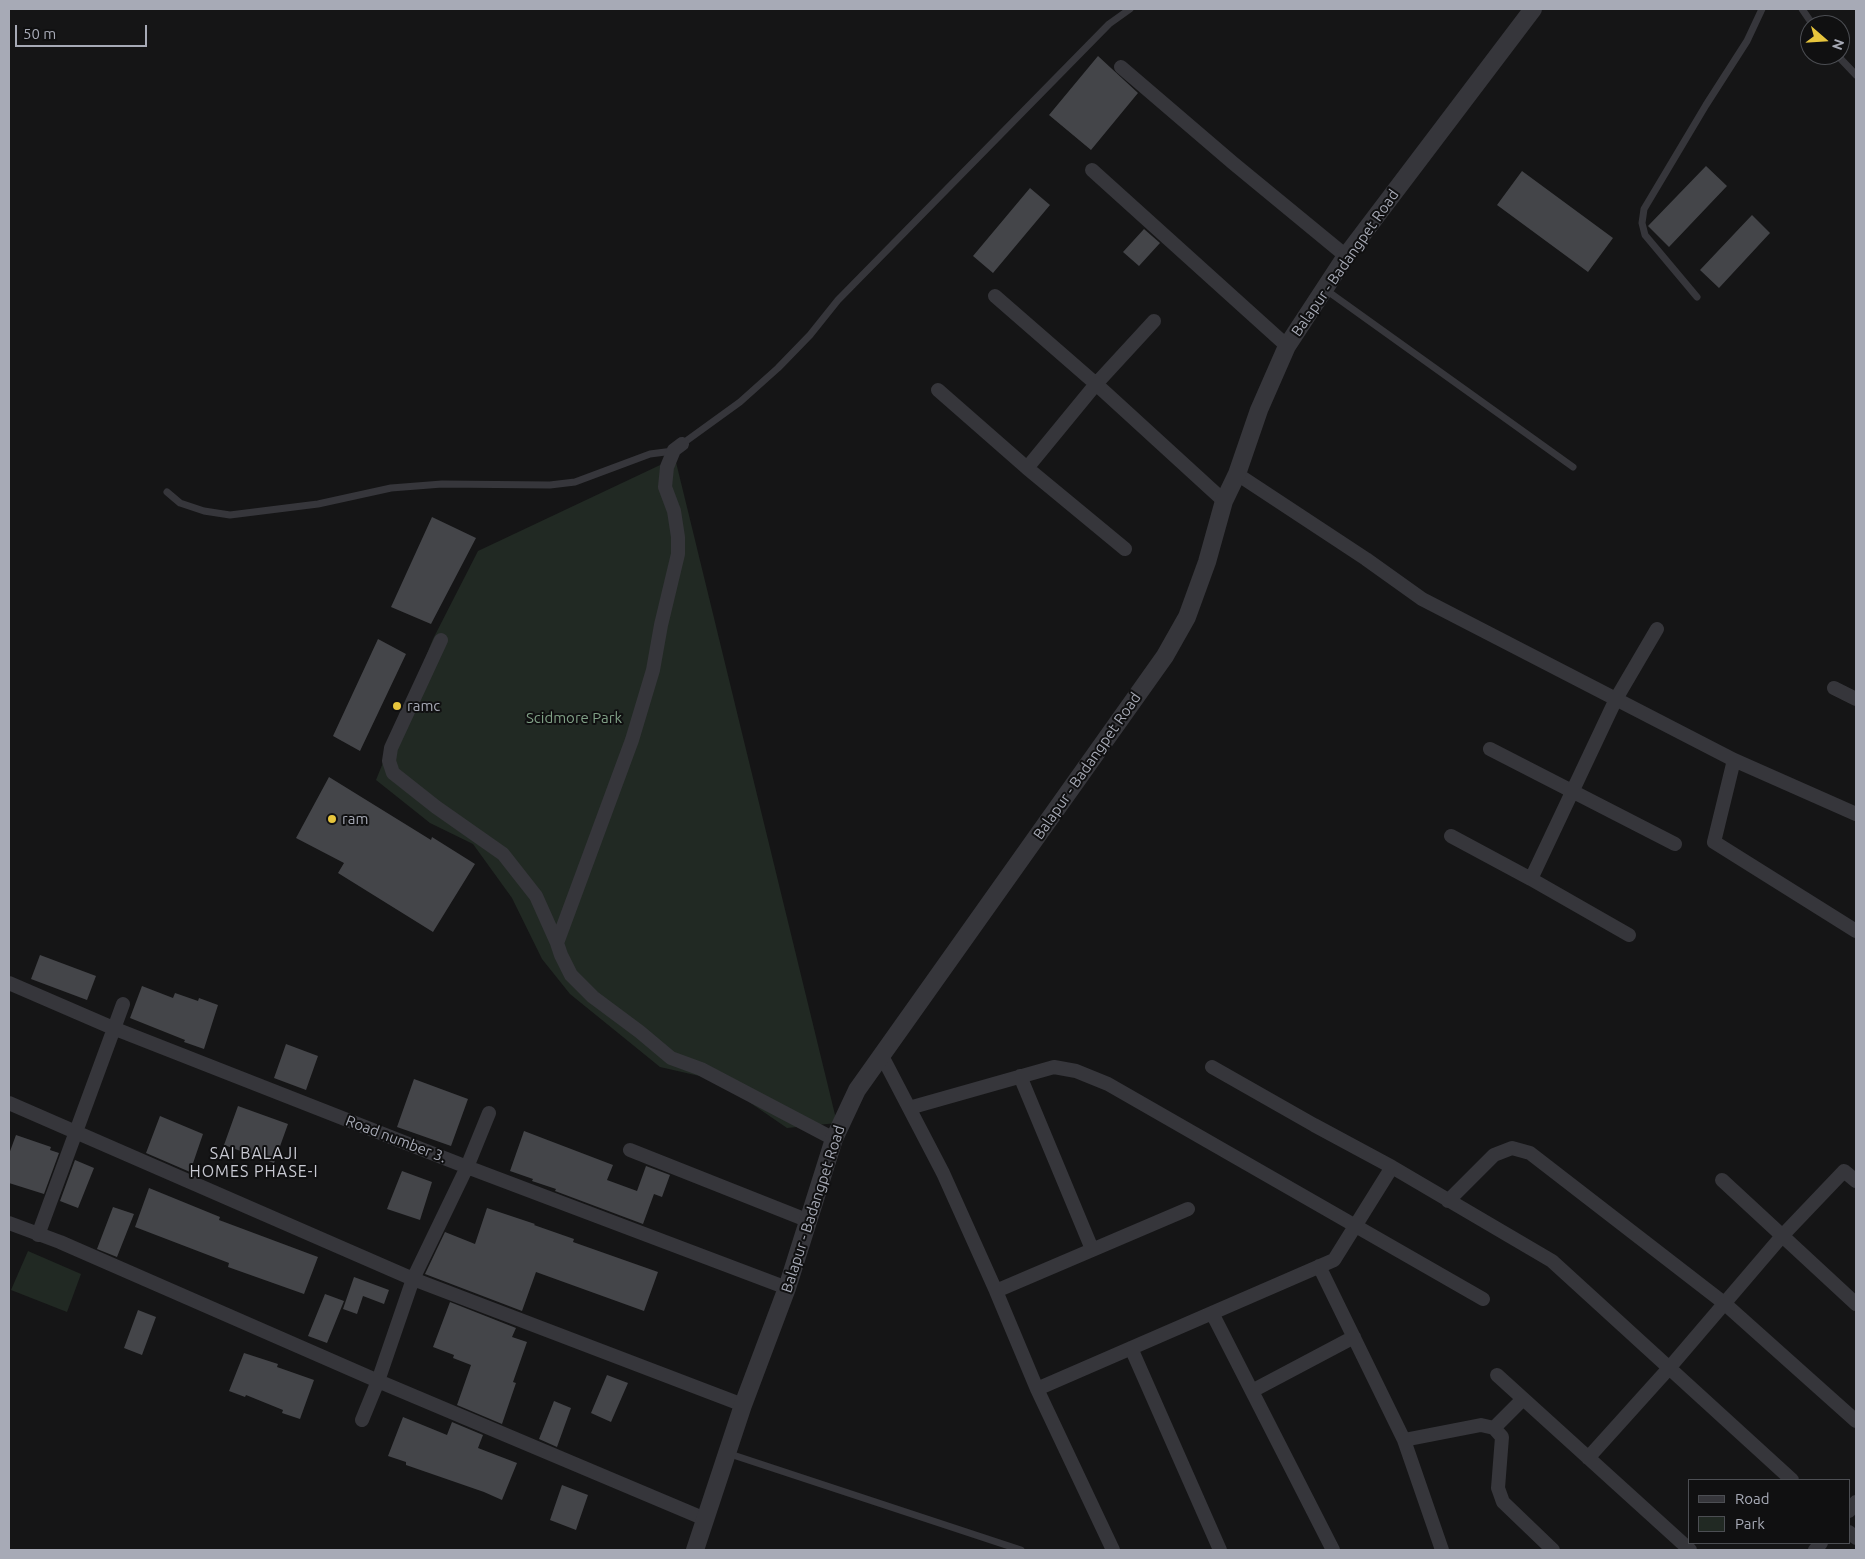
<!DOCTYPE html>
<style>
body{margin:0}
#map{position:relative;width:1865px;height:1559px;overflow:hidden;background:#151516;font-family:Ubuntu,sans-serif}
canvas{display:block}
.frame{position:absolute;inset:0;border:10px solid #a7aab6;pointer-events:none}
.legend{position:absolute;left:1688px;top:1479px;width:162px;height:65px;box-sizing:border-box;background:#101011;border:1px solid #4c4e53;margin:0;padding:6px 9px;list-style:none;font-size:15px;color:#a7aab6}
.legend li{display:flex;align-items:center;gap:10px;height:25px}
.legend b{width:25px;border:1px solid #4c4e53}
.north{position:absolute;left:1800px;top:15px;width:50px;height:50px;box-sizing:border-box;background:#101011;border:1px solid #4c4e53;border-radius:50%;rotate:109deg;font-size:14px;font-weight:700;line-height:20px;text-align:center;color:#a7aab6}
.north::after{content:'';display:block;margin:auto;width:18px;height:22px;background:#e7c53d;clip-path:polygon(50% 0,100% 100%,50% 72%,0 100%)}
.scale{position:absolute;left:15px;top:25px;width:132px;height:22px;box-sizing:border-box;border:2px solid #a7aab6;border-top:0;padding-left:6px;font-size:15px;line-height:18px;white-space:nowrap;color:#a7aab6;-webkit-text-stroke:4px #101011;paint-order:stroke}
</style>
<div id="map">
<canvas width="1865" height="1559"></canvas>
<div class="frame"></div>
<ul class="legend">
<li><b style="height:6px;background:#36363b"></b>Road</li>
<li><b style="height:14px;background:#212923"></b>Park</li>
</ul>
<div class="north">N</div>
<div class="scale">50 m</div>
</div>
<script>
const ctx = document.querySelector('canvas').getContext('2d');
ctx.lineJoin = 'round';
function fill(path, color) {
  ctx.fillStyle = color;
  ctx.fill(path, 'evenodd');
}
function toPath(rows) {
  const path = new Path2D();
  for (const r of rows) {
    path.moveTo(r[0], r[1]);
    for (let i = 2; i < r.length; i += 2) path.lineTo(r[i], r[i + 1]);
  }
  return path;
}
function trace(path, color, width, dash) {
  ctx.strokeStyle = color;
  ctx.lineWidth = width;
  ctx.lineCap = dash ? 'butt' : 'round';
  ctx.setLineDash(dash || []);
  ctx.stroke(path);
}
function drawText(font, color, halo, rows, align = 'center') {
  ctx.font = font + ' Ubuntu,sans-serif';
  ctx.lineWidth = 4;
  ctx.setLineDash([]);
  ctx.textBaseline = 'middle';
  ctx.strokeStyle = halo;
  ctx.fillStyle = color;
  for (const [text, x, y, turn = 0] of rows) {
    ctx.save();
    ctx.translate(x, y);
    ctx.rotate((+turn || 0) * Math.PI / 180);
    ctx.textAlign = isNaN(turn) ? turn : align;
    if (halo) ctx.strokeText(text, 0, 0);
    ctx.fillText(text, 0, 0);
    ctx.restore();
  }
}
fill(toPath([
 [675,458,837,1123,787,1128,717,1080,660,1067,570,994,542,959,512,898,473,844,430,823,376,780,433,639,478,551],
 [28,1251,81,1274,67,1312,11,1290]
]), '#212923');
fill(toPath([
 [1098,56,1138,93,1091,150,1049,115],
 [1706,166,1727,186,1669,247,1648,226],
 [1522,171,1613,238,1588,272,1497,205],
 [1030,188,1050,205,993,273,973,256],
 [1752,215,1770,233,1719,288,1700,270],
 [1144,229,1160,243,1139,266,1123,252],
 [432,517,476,538,431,624,391,607],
 [378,639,406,654,360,751,333,736],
 [329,777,431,840,432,837,475,864,433,932,338,873,344,863,296,838],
 [40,955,96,976,87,1000,31,979],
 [142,986,173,998,175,993,198,1001,199,998,218,1005,204,1049,184,1042,185,1040,130,1018],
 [286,1044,318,1056,306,1090,274,1078],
 [414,1079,468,1099,451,1146,397,1127],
 [238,1106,288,1124,274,1163,224,1145],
 [160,1116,203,1134,190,1172,146,1153],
 [524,1131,613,1165,607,1180,637,1191,646,1166,670,1175,662,1197,654,1194,643,1224,555,1191,556,1189,532,1181,533,1179,510,1171],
 [16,1135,51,1147,50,1150,59,1153,44,1194,9,1183,9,1154],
 [75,1160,94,1168,78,1208,60,1201],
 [402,1171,432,1182,420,1220,387,1209],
 [149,1188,220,1217,219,1220,318,1257,304,1294,228,1267,229,1263,135,1227],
 [113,1207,134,1214,117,1257,97,1249],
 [487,1208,535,1224,534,1225,574,1239,573,1242,658,1272,644,1311,536,1272,522,1311,425,1274,445,1232,475,1244],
 [354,1277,389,1290,384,1304,363,1296,357,1314,343,1309],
 [325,1294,344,1301,327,1343,308,1336],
 [450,1302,516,1328,512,1337,527,1342,513,1382,516,1383,502,1424,457,1405,471,1365,453,1358,454,1355,433,1347],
 [138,1310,156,1317,142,1355,124,1348],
 [244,1353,278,1364,277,1367,314,1380,300,1419,282,1413,283,1410,246,1395,245,1397,229,1391],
 [607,1375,628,1383,611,1422,591,1413],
 [554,1401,571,1408,557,1447,539,1439],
 [403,1417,447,1435,452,1422,483,1435,478,1448,517,1463,502,1500,484,1492,406,1465,406,1462,388,1456],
 [562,1485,588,1495,576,1530,550,1520]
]), '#444549');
trace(toPath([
 [1802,9,1813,25],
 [1837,55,1856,75],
 [1326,290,1573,467],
 [1697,297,1645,235,1642,223,1644,209,1706,105,1747,41,1762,9],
 [682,444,740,402,778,368,810,335,838,300,1109,24,1130,9],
 [167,492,180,503,204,511,230,515,318,504,391,488,442,484,550,485,575,482,650,454,673,451],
 [727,1453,1021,1550]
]), '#36363b', 7);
trace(toPath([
 [1121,67,1233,163,1346,256],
 [1092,170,1287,346],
 [995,296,1096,384,1224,501],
 [938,390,1027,468,1125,549],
 [1027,468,1096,384,1154,321],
 [1237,474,1366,559,1422,599,1734,760,1856,814],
 [441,640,391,748,389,761,393,773,436,807,503,854,536,896,557,943,561,955,571,975,593,997,640,1032,671,1058,701,1069,834,1139],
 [1834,688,1856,699],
 [1490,749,1675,844],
 [1734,760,1714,842,1856,931],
 [1451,836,1531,879,1629,935],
 [1531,879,1616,699,1657,629],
 [557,943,632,740,653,670,661,625,678,554,678,537,674,511,665,487,667,467,674,450,682,444],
 [9,983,113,1028,467,1167,787,1288],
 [882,1056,943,1173,996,1291,1037,1389,1113,1550],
 [1212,1067,1314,1125,1392,1167,1552,1261,1792,1480],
 [1020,1076,1092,1249],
 [9,1103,413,1279,743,1405],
 [909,1108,1054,1067,1076,1071,1108,1084,1483,1299],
 [630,1150,809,1221],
 [1722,1180,1856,1304],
 [1448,1201,1494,1155,1512,1148,1530,1153,1724,1303,1856,1421],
 [9,1223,60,1242,378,1381,705,1519],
 [38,1235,123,1004],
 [1319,1266,1404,1440,1442,1550],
 [996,1291,1188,1209],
 [1212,1313,1333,1550],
 [1131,1348,1220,1550],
 [1497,1375,1690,1550],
 [1037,1389,1334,1260,1392,1167],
 [1252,1391,1354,1337],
 [362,1420,378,1381,413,1279,467,1167,489,1113],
 [1494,1428,1523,1399],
 [1404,1440,1481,1425,1494,1428,1502,1437,1498,1488,1503,1502,1553,1550],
 [1588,1458,1670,1367,1782,1236,1844,1171,1856,1181],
 [1849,1511,1856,1502],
 [1849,1532,1856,1538],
 [1815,1550,1821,1543]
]), '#36363b', 14);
trace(toPath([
 [695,1550,743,1405,787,1288,834,1139,857,1090,1165,656,1187,617,1207,562,1224,501,1237,474,1259,410,1287,346,1346,256,1533,9]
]), '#36363b', 18);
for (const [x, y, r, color] of [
 [397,706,5,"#e7c53d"],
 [332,819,5,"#e7c53d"]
]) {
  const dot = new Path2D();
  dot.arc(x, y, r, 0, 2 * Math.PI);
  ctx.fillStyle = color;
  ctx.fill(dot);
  trace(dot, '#101011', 2);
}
drawText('15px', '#a7aab6', '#101011', [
 ["Balapur - Badangpet Road",1345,263,-55],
 ["Balapur - Badangpet Road",1087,766,-55],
 ["Road number 3.",396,1139,21],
 ["Balapur - Badangpet Road",813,1209,-72]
]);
drawText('15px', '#a7aab6', '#101011', [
 ["ramc",407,706],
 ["ram",342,819]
], 'left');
drawText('15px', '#80a086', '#101011', [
 ["Scidmore Park",574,718]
]);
ctx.letterSpacing = '1px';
drawText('16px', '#c8c9d2', '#101011', [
 ["SAI BALAJI",254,1154],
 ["HOMES PHASE-I",254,1172]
]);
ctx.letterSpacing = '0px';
</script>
